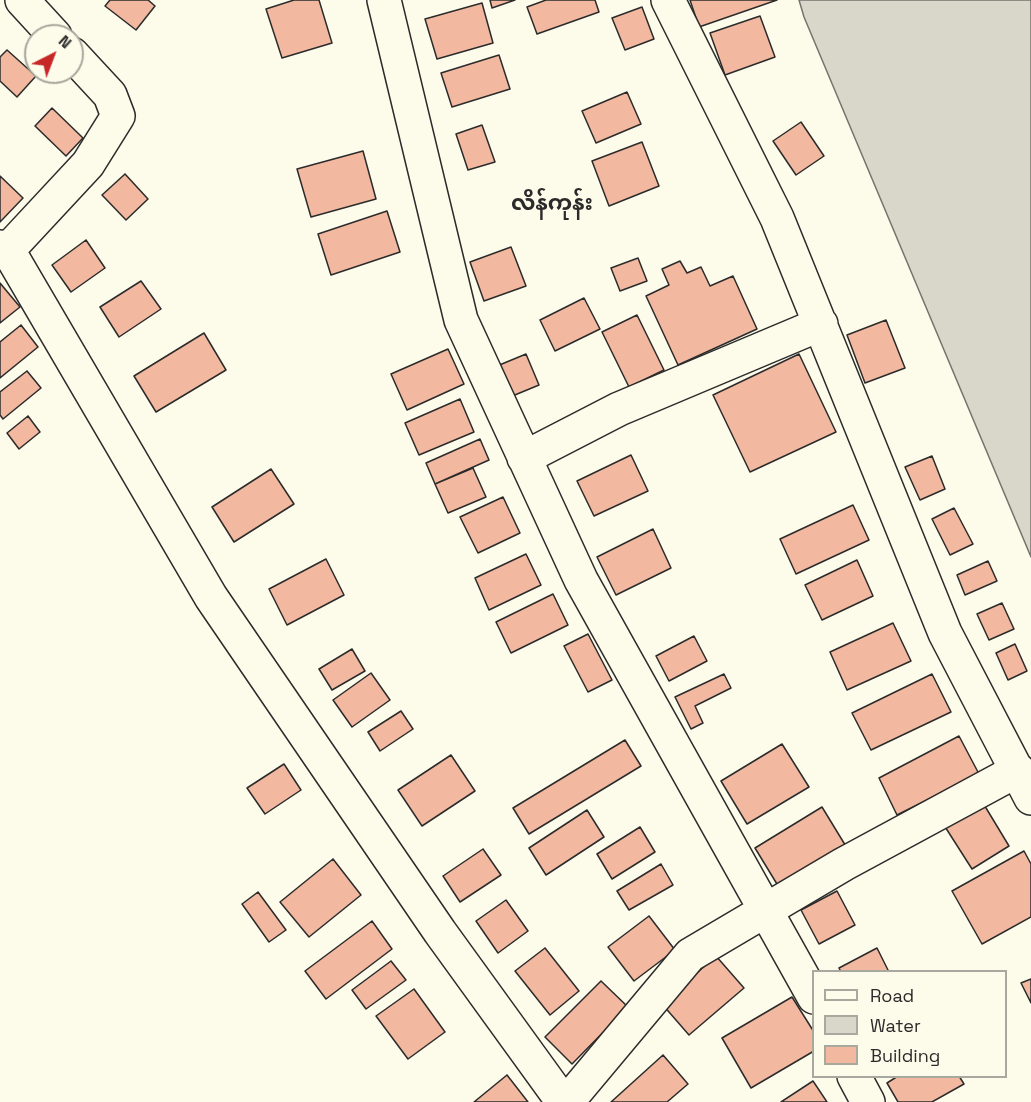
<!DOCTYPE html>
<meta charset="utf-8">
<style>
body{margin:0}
#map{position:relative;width:1031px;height:1102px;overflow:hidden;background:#fdfbea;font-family:"Space Grotesk",sans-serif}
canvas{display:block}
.legend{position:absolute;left:812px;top:970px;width:195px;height:108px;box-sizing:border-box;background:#fdfbea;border:2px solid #a9a89e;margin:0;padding:8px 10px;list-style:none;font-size:18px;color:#2b2b2b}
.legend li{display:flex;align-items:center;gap:12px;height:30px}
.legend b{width:30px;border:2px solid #a9a89e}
.north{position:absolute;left:24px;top:24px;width:60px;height:60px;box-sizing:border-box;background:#fdfbea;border:2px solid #a9a89e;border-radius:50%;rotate:42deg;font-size:16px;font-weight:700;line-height:24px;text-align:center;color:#2b2b2b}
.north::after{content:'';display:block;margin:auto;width:21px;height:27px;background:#c62828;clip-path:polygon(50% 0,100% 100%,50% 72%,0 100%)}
</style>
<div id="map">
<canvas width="1031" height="1102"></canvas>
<ul class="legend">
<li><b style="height:8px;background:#fdfbea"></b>Road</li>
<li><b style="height:16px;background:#d8d7c9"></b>Water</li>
<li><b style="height:16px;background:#f2b8a0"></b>Building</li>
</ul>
<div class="north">N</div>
</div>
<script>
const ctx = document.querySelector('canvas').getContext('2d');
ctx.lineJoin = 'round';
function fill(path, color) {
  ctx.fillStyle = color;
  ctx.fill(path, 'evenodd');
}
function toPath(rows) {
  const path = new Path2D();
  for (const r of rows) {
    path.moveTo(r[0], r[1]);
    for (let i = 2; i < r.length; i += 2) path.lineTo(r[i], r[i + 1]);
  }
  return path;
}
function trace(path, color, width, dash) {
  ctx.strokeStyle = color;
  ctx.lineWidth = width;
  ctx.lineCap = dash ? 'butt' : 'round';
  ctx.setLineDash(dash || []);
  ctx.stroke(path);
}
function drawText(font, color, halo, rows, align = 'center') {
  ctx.font = font + ' "Space Grotesk","Noto Sans Myanmar",sans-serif';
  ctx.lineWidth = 4.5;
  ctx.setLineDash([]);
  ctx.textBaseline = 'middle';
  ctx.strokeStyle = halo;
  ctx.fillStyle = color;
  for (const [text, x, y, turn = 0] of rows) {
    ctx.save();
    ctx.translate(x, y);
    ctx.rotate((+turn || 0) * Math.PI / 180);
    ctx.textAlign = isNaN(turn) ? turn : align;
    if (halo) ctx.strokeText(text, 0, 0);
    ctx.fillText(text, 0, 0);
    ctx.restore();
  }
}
const water = toPath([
 [799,0,1031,0,1031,557,804,17,799,0]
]);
fill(water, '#d8d7c9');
trace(water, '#74746e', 1.5);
const building = toPath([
 [110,0,148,0,155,6,136,30,105,6,110,0],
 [294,0,319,0,332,43,282,58,266,9,294,0],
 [490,0,515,0,492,8,490,0],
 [546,0,595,0,599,12,537,34,527,7,546,0],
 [690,0,777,0,699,27,690,0],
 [482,3,493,43,437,59,425,19,482,3],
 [642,7,654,39,625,50,612,18,642,7],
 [760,16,775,57,725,75,710,33,760,16],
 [7,50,36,76,17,97,0,81,0,57,7,50],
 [499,55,510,89,452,107,441,73,499,55],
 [627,92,641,124,596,143,582,111,627,92],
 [52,108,83,138,66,156,35,126,52,108],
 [801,122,824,156,796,175,773,141,801,122],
 [482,125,495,162,468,170,456,134,482,125],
 [642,142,659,186,609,206,592,161,642,142],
 [363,151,376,199,311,217,297,169,363,151],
 [125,174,148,199,126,220,102,195,125,174],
 [0,176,23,198,0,222,0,176],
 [387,211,400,252,331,275,318,234,387,211],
 [86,240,105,268,71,292,52,265,86,240],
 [511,247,526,286,484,301,470,262,511,247],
 [638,258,647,281,620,291,611,268,638,258],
 [680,261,687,273,701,267,710,286,733,276,757,329,678,365,646,296,669,285,662,269,680,261],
 [141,281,161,309,119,337,100,307,141,281],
 [0,283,20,307,0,323,0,283],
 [584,298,600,329,555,351,540,320,584,298],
 [637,315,664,370,629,387,602,332,637,315],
 [886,320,905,368,865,383,847,335,886,320],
 [21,325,38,347,0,378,0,342,21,325],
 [204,333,226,370,156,412,134,376,204,333],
 [448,349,464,384,407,410,391,374,448,349],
 [526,354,539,385,510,397,497,366,526,354],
 [799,354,836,432,750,472,713,395,799,354],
 [27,371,41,388,3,419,0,415,0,392,27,371],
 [460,399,474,432,419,455,405,423,460,399],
 [28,416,40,432,19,449,7,433,28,416],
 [480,439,489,460,435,484,426,463,480,439],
 [631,455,648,491,594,516,577,481,631,455],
 [932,456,945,489,920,500,905,467,932,456],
 [473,468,486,497,448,513,435,484,473,468],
 [271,469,294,504,234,542,212,507,271,469],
 [503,497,520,533,478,553,460,517,503,497],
 [853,505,869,540,796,574,780,539,853,505],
 [954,508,973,544,950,555,932,519,954,508],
 [653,529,671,568,616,595,597,557,653,529],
 [526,554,541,585,489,610,475,578,526,554],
 [326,559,344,595,287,625,269,589,326,559],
 [857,560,873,596,822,620,805,585,857,560],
 [988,561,997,581,965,595,957,575,988,561],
 [553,594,568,625,511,653,496,622,553,594],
 [1002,603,1014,629,989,640,977,614,1002,603],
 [893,623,911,661,847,690,830,652,893,623],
 [588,634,612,680,588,692,564,646,588,634],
 [694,636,707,661,669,681,656,656,694,636],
 [1015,644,1027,671,1008,680,996,653,1015,644],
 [352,649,365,671,332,690,319,669,352,649],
 [371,673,390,700,352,727,333,700,371,673],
 [724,674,731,688,695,706,703,723,691,729,675,697,724,674],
 [932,674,951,712,871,750,852,713,932,674],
 [401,711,413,729,380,751,368,732,401,711],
 [959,736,979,774,897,815,879,778,959,736],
 [625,740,641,766,529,834,513,808,625,740],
 [782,744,809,787,747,824,721,781,782,744],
 [451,755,475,791,422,826,398,790,451,755],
 [284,764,301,790,265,814,247,788,284,764],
 [980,798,1009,846,972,869,942,822,980,798],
 [822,807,847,848,780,889,755,848,822,807],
 [587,810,604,837,546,875,529,848,587,810],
 [640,827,655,852,612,879,597,854,640,827],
 [483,849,501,875,460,902,443,876,483,849],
 [1024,851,1031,864,1031,917,982,944,952,891,1024,851],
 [333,859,361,895,309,937,280,902,333,859],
 [661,864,673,885,629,910,617,891,661,864],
 [837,891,855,925,819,944,801,910,837,891],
 [258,892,286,930,269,942,242,904,258,892],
 [506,900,528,931,498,953,476,921,506,900],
 [649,916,675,950,634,981,608,947,649,916],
 [372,921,392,949,326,999,305,971,372,921],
 [545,948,579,991,550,1015,515,971,545,948],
 [877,948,889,972,841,972,839,968,877,948],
 [716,956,744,988,689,1035,662,1004,716,956],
 [391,961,406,980,366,1009,352,990,391,961],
 [1031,979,1031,1003,1021,983,1031,979],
 [601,981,628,1007,572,1064,545,1037,601,981],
 [414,989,445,1032,408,1059,376,1016,414,989],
 [792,997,814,1032,814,1051,751,1088,722,1038,792,997],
 [663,1055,688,1084,667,1102,611,1102,663,1055],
 [507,1075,528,1102,474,1102,507,1075],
 [898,1076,959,1076,964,1084,932,1102,898,1102,887,1083,898,1076],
 [813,1081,827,1102,781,1102,813,1081]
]);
fill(building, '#f2b8a0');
trace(building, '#2b2b2b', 1.5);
const minor = toPath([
 [22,0,55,36],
 [384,0,461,320,581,580,814,997],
 [668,0,777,218,945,633,1031,798],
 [0,247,8,250,211,597,440,932,563,1102],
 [8,250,88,164,118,116,110,95,72,54],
 [524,458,619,409,821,324],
 [854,1076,868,1102],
 [567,1102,690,955,844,864,1018,770]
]);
trace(minor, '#2b2b2b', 36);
trace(minor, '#fdfbea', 33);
drawText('bold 22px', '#2b2b2b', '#fdfbea', [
 ["လိန်ကုန်း",552,204]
]);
</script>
